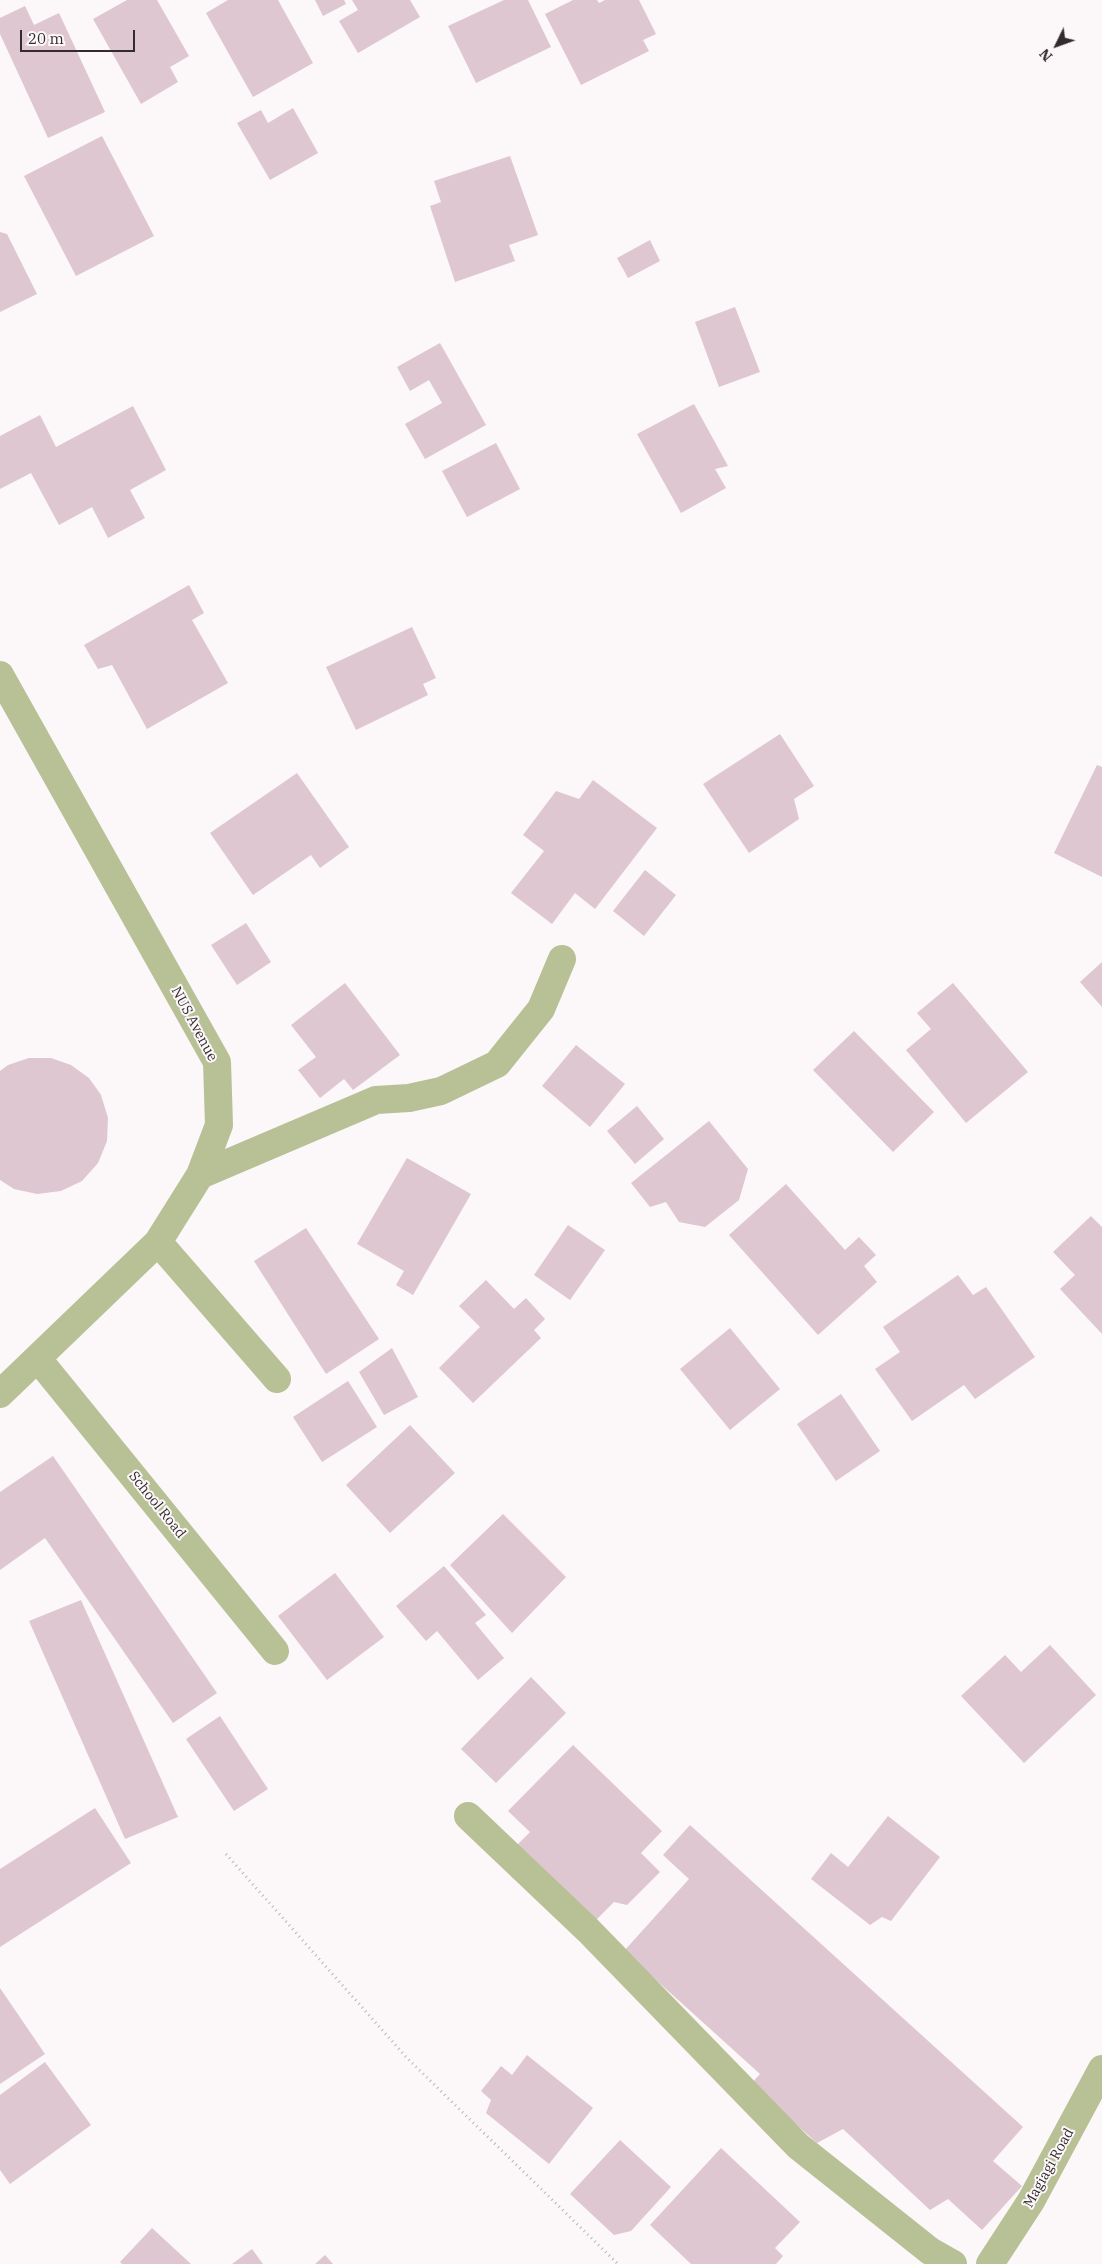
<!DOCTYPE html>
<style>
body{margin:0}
#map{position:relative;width:1102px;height:2264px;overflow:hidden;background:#fcf7f9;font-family:"IBM Plex Serif",serif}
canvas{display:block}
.north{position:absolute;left:1032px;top:20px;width:50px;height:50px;-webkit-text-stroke:4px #fcf7f9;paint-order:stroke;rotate:228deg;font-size:14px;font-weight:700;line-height:20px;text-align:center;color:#332b2e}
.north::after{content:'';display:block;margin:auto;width:18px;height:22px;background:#332b2e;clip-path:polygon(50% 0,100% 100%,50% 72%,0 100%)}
.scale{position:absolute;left:20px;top:30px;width:115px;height:22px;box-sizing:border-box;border:2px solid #332b2e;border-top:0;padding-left:6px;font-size:15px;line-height:18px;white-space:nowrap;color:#332b2e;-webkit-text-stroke:4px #fcf7f9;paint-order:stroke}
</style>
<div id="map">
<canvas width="1102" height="2264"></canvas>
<div class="north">N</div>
<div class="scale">20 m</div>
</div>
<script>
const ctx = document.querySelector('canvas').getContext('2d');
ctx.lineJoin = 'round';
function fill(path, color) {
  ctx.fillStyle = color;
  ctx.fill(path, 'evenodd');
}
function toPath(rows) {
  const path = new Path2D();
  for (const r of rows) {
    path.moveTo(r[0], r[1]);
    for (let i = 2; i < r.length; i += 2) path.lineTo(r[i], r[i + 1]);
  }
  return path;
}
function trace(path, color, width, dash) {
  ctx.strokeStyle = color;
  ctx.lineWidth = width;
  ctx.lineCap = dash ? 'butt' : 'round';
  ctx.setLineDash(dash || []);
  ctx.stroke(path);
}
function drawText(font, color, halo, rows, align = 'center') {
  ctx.font = font + ' "IBM Plex Serif",serif';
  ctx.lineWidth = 4;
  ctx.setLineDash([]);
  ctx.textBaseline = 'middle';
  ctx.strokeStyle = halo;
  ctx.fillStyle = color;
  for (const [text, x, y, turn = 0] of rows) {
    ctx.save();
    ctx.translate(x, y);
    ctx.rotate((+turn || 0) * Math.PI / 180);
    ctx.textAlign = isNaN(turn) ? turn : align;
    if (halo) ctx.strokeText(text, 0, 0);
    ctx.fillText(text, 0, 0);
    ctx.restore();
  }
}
fill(toPath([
 [127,0,157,0,189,56,170,67,178,82,141,104,93,19],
 [228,0,278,0,313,63,253,97,206,13],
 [315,0,344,0,346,4,323,16],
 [352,0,410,0,420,17,358,53,339,21,358,10],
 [504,0,528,0,551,47,476,83,448,26],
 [573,0,597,0,599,3,605,0,639,0,656,34,643,40,649,51,581,85,545,14],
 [25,6,34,25,59,13,105,112,48,138,0,34,0,18],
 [293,108,318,153,270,180,237,123,261,110,268,123],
 [102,136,154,236,76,276,24,176],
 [510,156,538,235,509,245,515,261,455,282,430,206,441,202,434,181],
 [0,232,7,234,37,294,0,312],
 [650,240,660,261,628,278,617,258],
 [735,307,760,372,719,387,695,322],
 [440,343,486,425,425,459,405,424,442,403,429,380,410,391,397,367],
 [694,404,728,466,715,469,726,488,681,513,637,434],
 [133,406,166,470,130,490,145,518,108,538,92,507,59,525,31,473,0,489,0,436,40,415,56,447],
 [496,443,520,489,467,517,442,471],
 [189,585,204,613,192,620,228,683,147,729,112,665,98,669,84,645],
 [412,627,436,678,423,684,428,695,356,730,326,667],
 [780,734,814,786,794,799,799,819,749,853,703,784],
 [1097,765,1102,767,1102,877,1054,853],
 [297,773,349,847,320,868,311,855,253,895,210,833],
 [593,780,657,828,595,909,575,893,552,924,511,893,544,851,523,835,556,791,579,799],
 [645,870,676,895,644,936,613,911],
 [246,923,271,962,237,985,211,945],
 [1102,962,1102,1007,1080,982],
 [345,983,400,1055,353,1090,344,1079,320,1098,298,1070,316,1057,291,1025],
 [953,983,1028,1072,966,1123,906,1050,931,1029,917,1013],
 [854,1031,934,1112,893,1152,813,1070],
 [576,1045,625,1084,590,1127,542,1086],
 [29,1058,51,1058,71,1065,89,1078,101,1095,108,1118,107,1141,98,1163,82,1181,61,1191,37,1194,14,1189,0,1180,0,1071,8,1065],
 [637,1106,664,1139,635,1164,607,1131],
 [709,1121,748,1169,739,1200,705,1227,679,1222,666,1202,650,1207,631,1183],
 [407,1158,471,1194,413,1295,396,1285,404,1271,357,1244],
 [786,1184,845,1250,859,1237,876,1255,864,1266,877,1282,818,1335,729,1235],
 [1091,1216,1102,1227,1102,1334,1060,1289,1075,1275,1053,1252],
 [568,1225,605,1250,570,1300,534,1275],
 [306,1228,379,1339,326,1374,254,1261],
 [958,1275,973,1295,986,1287,1035,1357,975,1399,964,1385,912,1421,875,1369,900,1352,883,1327],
 [486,1280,514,1309,526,1298,545,1319,534,1330,541,1338,473,1403,439,1368,480,1327,459,1306],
 [730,1328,780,1389,730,1430,680,1369],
 [392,1348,418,1397,384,1415,359,1372],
 [348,1381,377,1427,322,1462,293,1417],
 [841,1394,880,1451,836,1481,797,1424],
 [410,1425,455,1473,390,1533,346,1485],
 [53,1456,217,1693,173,1723,45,1538,0,1570,0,1492],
 [503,1514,566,1577,512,1633,450,1565],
 [444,1566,486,1615,475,1623,504,1658,478,1680,437,1631,426,1641,396,1606],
 [335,1573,384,1637,327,1680,278,1616],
 [81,1600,178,1817,125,1839,29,1621],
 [1050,1645,1096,1695,1024,1763,961,1696,1005,1655,1021,1672],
 [531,1677,566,1713,496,1783,461,1749],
 [220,1716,268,1789,234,1811,186,1739],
 [573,1745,662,1831,641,1853,660,1872,627,1905,614,1902,594,1922,516,1846,530,1832,508,1811],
 [95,1808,131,1863,0,1947,0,1869],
 [888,1816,940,1857,891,1921,882,1917,870,1925,811,1879,831,1853,848,1867],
 [690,1825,1023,2127,993,2161,1022,2186,982,2230,948,2199,930,2210,843,2129,817,2143,751,2084,760,2074,624,1951,689,1879,663,1855],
 [0,1988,45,2054,0,2084],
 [527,2055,593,2108,549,2164,486,2113,491,2100,481,2091,501,2066,512,2075],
 [45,2062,91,2125,10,2184,0,2170,0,2095],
 [620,2140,671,2187,631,2231,614,2235,570,2194],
 [721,2148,800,2222,775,2248,783,2256,776,2264,691,2264,650,2225],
 [152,2228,191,2264,122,2264,120,2262],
 [252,2249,263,2264,232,2264],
 [325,2255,333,2264,315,2264]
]), '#dec7d0');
trace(toPath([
 [226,1854,407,2058,618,2264]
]), '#bab4b6', 3, [1, 4]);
trace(toPath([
 [0,675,217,1062,219,1125,200,1175,158,1242,0,1394],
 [200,1175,376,1100,409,1098,441,1091,497,1064,541,1009,562,959],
 [158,1242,277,1379],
 [38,1359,275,1651],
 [468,1816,588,1930,798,2146,930,2251,953,2264],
 [990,2264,1031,2201,1102,2069]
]), '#b8c096', 28);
drawText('14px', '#332b2e', '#fcf7f9', [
 ["NUS Avenue",194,1024,62],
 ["School Road",157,1505,51],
 ["Magiagi Road",1049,2168,-61]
]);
</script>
